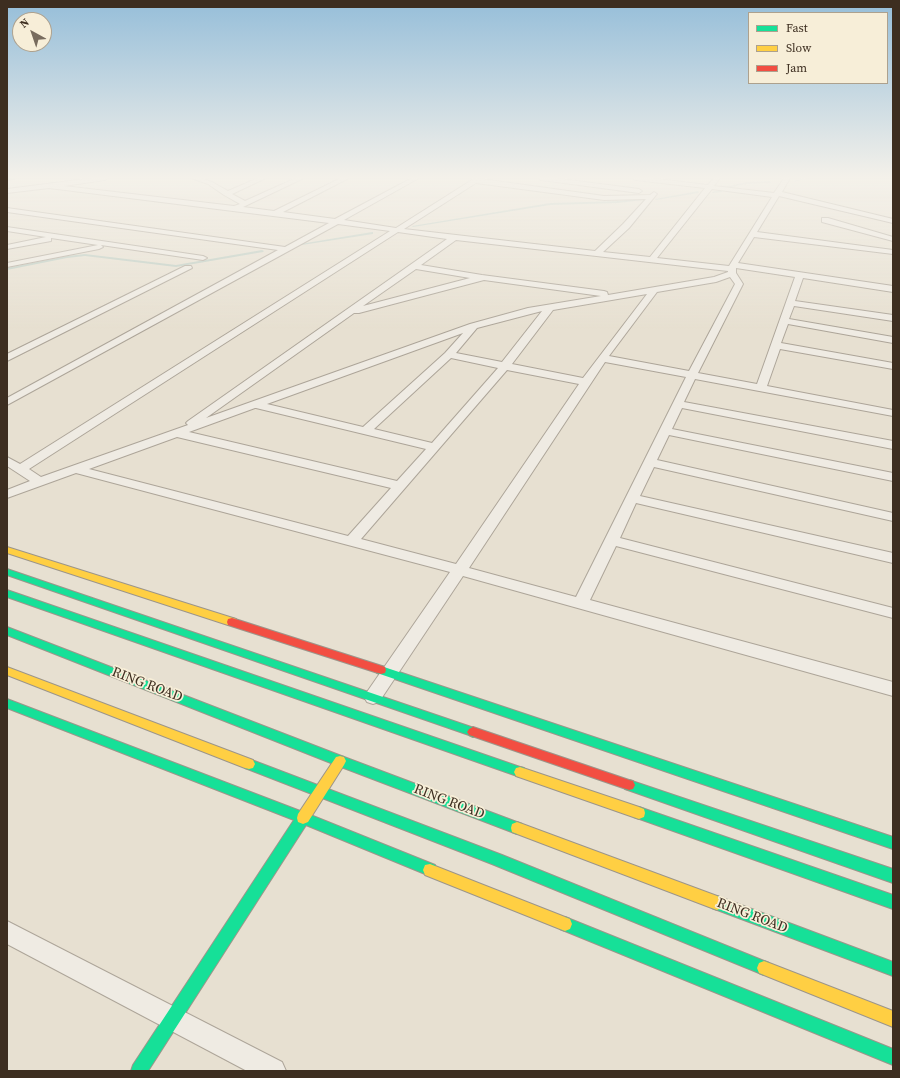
<!DOCTYPE html>
<style>
body{margin:0}
#map{position:relative;width:900px;height:1078px;overflow:hidden;background:#e7e0d1;font-family:"Source Serif 4",serif}
canvas{display:block}
.frame{position:absolute;inset:0;border:8px solid #3d2e20;pointer-events:none}
.legend{position:absolute;left:748px;top:12px;width:140px;height:72px;box-sizing:border-box;background:#f7eed8;border:1px solid #ada18e;margin:0;padding:5px 7px;list-style:none;font-size:12px;color:#3d2e20}
.legend li{display:flex;align-items:center;gap:8px;height:20px}
.legend b{width:20px;border:1px solid #ada18e}
.north{position:absolute;left:12px;top:12px;width:40px;height:40px;box-sizing:border-box;background:#f7eed8;border:1px solid #ada18e;border-radius:50%;rotate:320deg;font-size:11px;font-weight:700;line-height:16px;text-align:center;color:#3d2e20}
.north::after{content:'';display:block;margin:auto;width:14px;height:18px;background:#786c5e;clip-path:polygon(50% 0,100% 100%,50% 72%,0 100%)}
</style>
<div id="map">
<canvas width="900" height="1078"></canvas>
<div class="frame"></div>
<ul class="legend">
<li><b style="height:5px;background:#16e098"></b>Fast</li>
<li><b style="height:5px;background:#ffcf43"></b>Slow</li>
<li><b style="height:5px;background:#f24e42"></b>Jam</li>
</ul>
<div class="north">N</div>
</div>
<script>
const ctx = document.querySelector('canvas').getContext('2d');
ctx.lineJoin = 'round';
function toPath(rows) {
  const path = new Path2D();
  for (const r of rows) {
    path.moveTo(r[0], r[1]);
    for (let i = 2; i < r.length; i += 2) path.lineTo(r[i], r[i + 1]);
  }
  return path;
}
function fill(path, color) {
  ctx.fillStyle = color;
  ctx.fill(path, 'evenodd');
}
function trace(path, color, width, dash) {
  ctx.strokeStyle = color;
  ctx.lineWidth = width;
  ctx.lineCap = dash ? 'butt' : 'round';
  ctx.setLineDash(dash || []);
  ctx.stroke(path);
}
function drawText(font, color, halo, rows, align = 'center') {
  ctx.font = font + ' "Source Serif 4",serif';
  ctx.lineWidth = 3.5;
  ctx.setLineDash([]);
  ctx.textBaseline = 'middle';
  ctx.strokeStyle = halo;
  ctx.fillStyle = color;
  for (const [text, x, y, turn = 0] of rows) {
    ctx.save();
    ctx.translate(x, y);
    ctx.rotate((+turn || 0) * Math.PI / 180);
    ctx.textAlign = isNaN(turn) ? turn : align;
    if (halo) ctx.strokeText(text, 0, 0);
    ctx.fillText(text, 0, 0);
    ctx.restore();
  }
}
fill(toPath([
 [803,178,806,178,795,182,794,181,803,178],
 [770,181,771,183,746,184,726,188,725,187,746,182,770,181],
 [721,190,722,192,713,193,712,192,721,190],
 [698,191,699,193,656,200,655,199,698,191],
 [643,198,644,200,618,203,550,205,413,227,412,226,550,203,618,201,643,198],
 [372,232,373,232,373,234,302,245,300,244,372,232],
 [262,250,264,251,263,252,176,267,85,256,67,258,7,270,7,268,67,256,85,254,176,265,262,250]
]), '#bcccc2');
const street = toPath([
 [93,178,108,178,105,180,64,186,234,206,240,204,224,195,208,184,191,178,200,178,212,182,228,191,258,178,266,178,232,194,245,201,296,178,304,178,243,207,274,211,341,178,349,178,283,212,335,219,412,178,419,178,344,220,396,228,475,178,604,196,650,195,654,192,657,194,656,195,629,228,603,252,650,257,705,188,635,180,632,178,650,178,708,185,714,178,720,178,714,186,774,193,784,178,790,178,782,192,893,219,893,223,779,196,757,232,893,250,893,254,754,237,738,263,893,286,893,292,803,278,795,301,893,315,893,321,794,306,789,319,893,337,893,343,788,324,781,343,893,363,893,369,780,349,767,386,893,410,893,416,695,379,684,402,893,441,893,449,682,408,672,429,893,473,893,481,669,435,657,460,893,513,893,521,654,467,640,496,893,553,893,563,636,503,620,538,893,608,893,618,616,546,590,600,893,682,893,696,463,576,379,702,373,704,367,702,364,697,367,692,450,572,76,473,7,498,7,490,30,481,7,466,7,457,20,464,390,231,338,224,7,405,7,398,278,250,7,212,7,208,285,247,329,223,49,188,7,193,7,189,93,178],
 [476,183,604,200,646,199,623,224,595,251,404,229,476,183],
 [712,189,772,197,729,266,657,258,712,189],
 [398,232,447,239,188,421,186,423,188,425,41,477,29,469,398,232],
 [456,240,728,271,728,272,714,277,608,295,607,292,604,291,482,275,421,265,456,240],
 [736,268,795,277,757,384,698,373,743,284,736,273,736,268],
 [416,269,470,278,363,306,416,269],
 [730,277,735,284,689,371,609,356,657,292,716,282,730,277],
 [484,280,601,296,528,308,470,324,206,418,354,313,359,313,484,280],
 [647,294,583,378,512,364,553,310,647,294],
 [542,311,502,362,456,353,477,328,542,311],
 [463,333,445,353,363,427,267,404,463,333],
 [451,358,498,368,432,443,374,429,451,358],
 [605,362,686,377,576,597,469,568,605,362],
 [507,370,579,384,456,564,361,539,507,370],
 [255,408,256,408,426,449,397,481,189,432,255,408],
 [177,437,391,488,348,536,89,469,177,437],
 [538,178,554,178,639,189,642,191,639,193,541,180,538,178],
 [822,218,828,218,893,237,893,241,822,222,822,218],
 [7,227,203,256,207,258,203,260,101,245,103,247,99,249,7,267,7,263,98,245,51,238,51,241,7,249,7,245,46,237,7,231,7,227],
 [185,266,191,266,192,268,7,361,7,354,185,266],
 [7,921,282,1062,286,1071,247,1071,7,944,7,921]
]);
const fast = toPath([
 [7,178,17,178,7,180,7,178],
 [7,569,477,729,479,732,477,735,473,737,469,735,7,575,7,569],
 [7,590,520,767,524,768,526,772,524,776,520,777,7,597,7,590],
 [7,627,344,757,522,824,523,828,522,832,517,834,336,765,7,635,7,627],
 [381,666,893,837,893,849,377,673,376,670,377,667,381,666],
 [7,699,308,814,435,865,437,870,435,875,430,876,306,825,148,1071,131,1071,133,1065,294,820,7,708,7,699],
 [249,759,502,855,769,963,771,968,769,973,764,975,492,864,245,768,243,764,245,760,249,759],
 [629,780,893,869,893,883,625,789,623,785,625,781,629,780],
 [639,807,893,895,893,909,634,817,633,813,634,809,639,807],
 [717,896,893,962,893,976,712,908,710,903,712,898,717,896],
 [565,917,893,1049,893,1065,560,929,558,924,560,919,565,917]
]);
const slow = toPath([
 [7,547,236,619,237,622,236,625,228,625,7,553,7,547],
 [7,667,253,760,255,764,253,768,249,769,245,768,7,675,7,667],
 [340,756,344,757,346,761,344,765,308,822,303,824,298,822,297,818,298,814,336,757,340,756],
 [520,767,639,807,644,809,645,813,644,817,639,819,516,776,514,772,516,768,520,767],
 [517,822,717,896,722,898,724,903,722,908,717,910,512,832,511,828,512,824,517,822],
 [430,864,570,919,572,924,570,929,565,931,425,875,423,870,425,865,430,864],
 [764,961,893,1011,893,1027,759,973,757,968,759,963,764,961]
]);
const jam = toPath([
 [232,618,385,667,386,670,385,673,381,674,228,625,227,622,228,619,232,618],
 [473,727,629,780,633,781,635,785,633,789,629,790,469,735,467,732,469,729,473,727]
]);
trace(street, '#ada599', 2);
trace(fast, '#9c958a', 2);
trace(slow, '#9c958a', 2);
trace(jam, '#9c958a', 2);
fill(street, '#efebe3');
fill(fast, '#16e098');
fill(slow, '#ffcf43');
fill(jam, '#f24e42');
const sky = ctx.createLinearGradient(0, 0, 0, 329);
sky.addColorStop(0, '#96bed9');
sky.addColorStop(0.54, '#f4f1ea');
sky.addColorStop(1, '#f4f1ea00');
ctx.fillStyle = sky;
ctx.fillRect(0, 0, 900, 329);
drawText('14px', '#3d2e20', '#f7eed8', [
 ["RING ROAD",147,685,21],
 ["RING ROAD",449,802,21],
 ["RING ROAD",752,916,21]
]);
</script>
